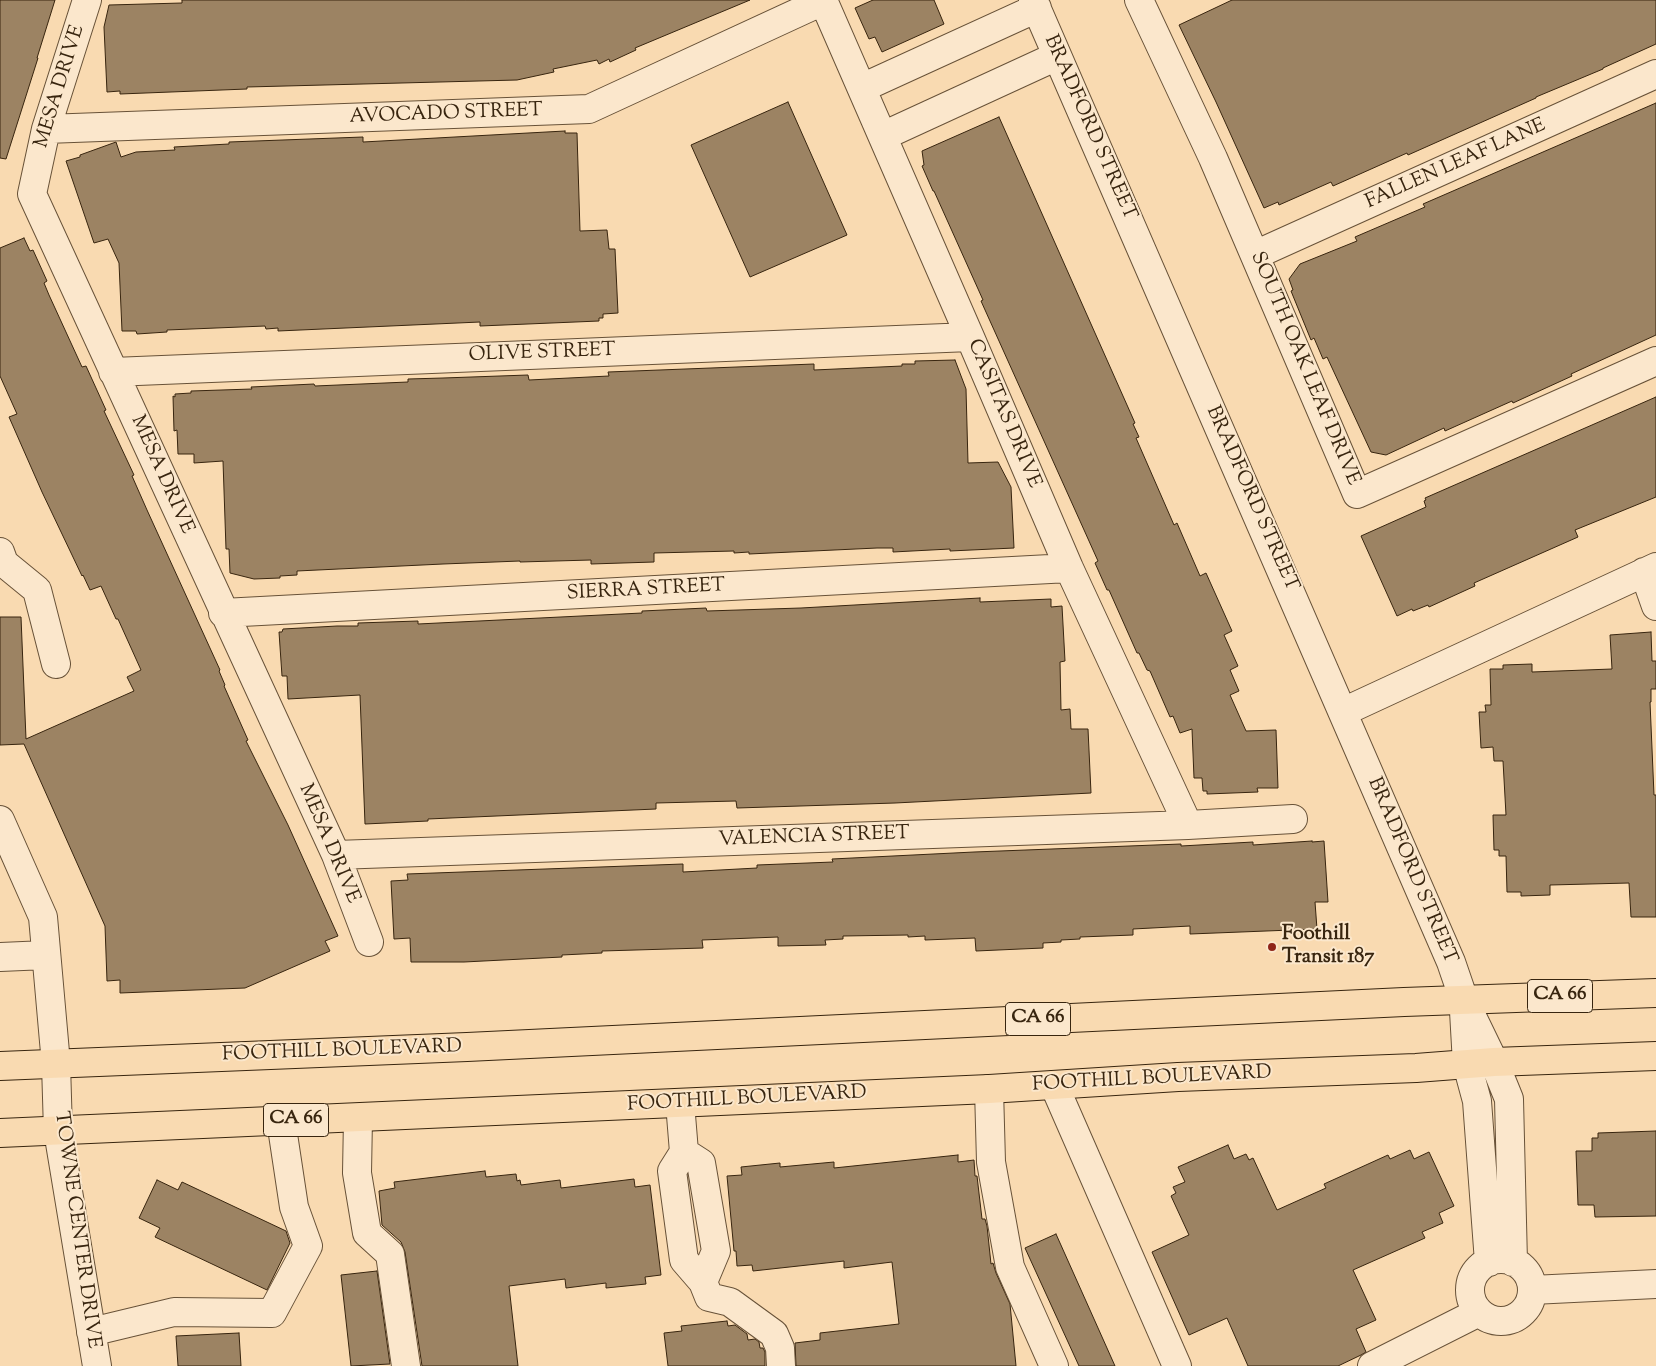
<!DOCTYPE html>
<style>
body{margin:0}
canvas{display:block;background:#f9dab1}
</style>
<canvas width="1656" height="1366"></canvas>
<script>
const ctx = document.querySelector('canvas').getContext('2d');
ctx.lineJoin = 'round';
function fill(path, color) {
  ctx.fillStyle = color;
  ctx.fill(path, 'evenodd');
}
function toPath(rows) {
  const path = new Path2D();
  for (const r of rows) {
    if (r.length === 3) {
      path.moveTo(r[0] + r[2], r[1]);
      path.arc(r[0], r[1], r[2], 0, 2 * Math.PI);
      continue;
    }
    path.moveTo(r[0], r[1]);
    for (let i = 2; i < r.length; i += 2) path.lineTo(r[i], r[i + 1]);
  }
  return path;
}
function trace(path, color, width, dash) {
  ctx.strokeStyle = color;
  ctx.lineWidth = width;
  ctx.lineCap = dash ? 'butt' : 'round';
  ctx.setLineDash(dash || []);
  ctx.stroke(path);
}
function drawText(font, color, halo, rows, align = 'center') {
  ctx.font = font + ' "Sorts Mill Goudy",serif';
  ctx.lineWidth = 4;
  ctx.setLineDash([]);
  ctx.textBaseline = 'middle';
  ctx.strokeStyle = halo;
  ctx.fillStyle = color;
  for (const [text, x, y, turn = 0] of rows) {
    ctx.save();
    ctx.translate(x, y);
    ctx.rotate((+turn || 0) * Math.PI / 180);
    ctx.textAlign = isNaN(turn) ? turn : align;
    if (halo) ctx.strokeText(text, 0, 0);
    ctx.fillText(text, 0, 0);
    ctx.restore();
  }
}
const building = toPath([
 [0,0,55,0,37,58,38,58,6,159,0,158,0,0],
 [182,0,750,0,635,48,636,50,610,62,609,59,599,64,597,60,553,69,554,72,517,80,247,87,247,89,120,94,120,91,107,92,104,27,109,5,182,3,182,0],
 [873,0,934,0,944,24,882,52,875,37,869,39,855,8,873,0],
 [1232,0,1656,0,1656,44,1603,68,1603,69,1536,97,1536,98,1408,155,1407,153,1333,186,1331,182,1279,205,1278,202,1264,208,1216,102,1179,25,1232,0],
 [788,102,847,235,750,277,691,145,788,102],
 [1656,103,1656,335,1571,374,1572,376,1513,403,1512,401,1445,431,1444,428,1386,455,1371,452,1327,357,1323,359,1314,338,1311,340,1291,291,1293,290,1289,279,1300,264,1357,241,1355,237,1425,207,1423,204,1656,103],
 [999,117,1135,423,1133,424,1139,437,1136,438,1174,525,1177,523,1200,576,1206,573,1232,631,1224,635,1238,666,1230,670,1239,691,1230,695,1246,731,1276,730,1278,788,1257,788,1258,792,1207,794,1207,791,1203,791,1202,778,1194,778,1192,729,1180,733,1173,716,1170,717,1150,671,1147,670,1139,653,1137,653,1109,590,1107,590,1095,563,1098,561,981,301,983,300,934,191,933,191,922,166,924,165,922,151,999,117],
 [565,131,565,133,577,133,580,231,607,230,609,249,615,249,618,313,603,314,603,318,599,318,599,321,480,326,480,322,278,331,278,328,266,329,265,326,167,330,167,332,137,334,136,331,122,331,119,263,108,239,94,243,66,161,80,157,80,155,116,142,121,157,136,152,175,150,174,147,229,144,229,142,363,137,363,142,565,131],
 [24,238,30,251,33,250,47,281,44,283,49,295,82,367,86,366,106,410,104,411,134,475,132,476,147,510,220,670,219,671,225,685,224,686,248,740,246,741,288,825,338,936,325,941,330,951,245,988,120,993,120,980,107,981,105,926,24,744,0,745,0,617,21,617,26,739,134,691,127,677,141,670,118,619,116,619,101,586,90,590,83,575,82,576,42,492,9,417,17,414,0,376,0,248,24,238],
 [955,360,966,389,968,463,998,462,1011,487,1014,548,950,551,950,549,893,552,893,548,877,548,749,554,749,552,734,553,734,551,654,553,654,562,591,564,591,560,520,562,520,561,443,564,297,571,297,575,280,576,280,578,254,579,230,573,229,549,226,549,223,461,194,463,194,454,178,454,177,430,174,431,173,396,175,397,175,394,191,393,191,391,252,389,251,387,314,384,315,386,408,382,408,379,443,378,528,375,529,380,609,376,608,372,814,364,814,370,902,366,902,364,915,364,915,361,955,360],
 [1656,397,1656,497,1575,530,1578,537,1474,583,1475,586,1429,607,1428,605,1413,611,1412,609,1397,616,1361,536,1426,507,1424,501,1426,500,1425,498,1656,397],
 [980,598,980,602,1051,599,1051,607,1062,606,1065,661,1060,662,1061,710,1070,709,1071,729,1088,729,1091,793,895,803,737,808,736,801,656,803,656,809,428,819,428,821,365,824,360,695,288,699,287,676,282,676,279,632,282,632,283,629,337,626,358,626,358,623,418,621,418,624,642,613,642,611,706,608,707,611,801,608,980,598],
 [1651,632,1652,661,1656,661,1656,689,1651,689,1651,702,1650,702,1654,795,1656,795,1656,917,1631,917,1629,883,1550,885,1550,895,1521,896,1521,892,1507,892,1506,856,1499,856,1499,850,1494,850,1493,815,1506,815,1503,761,1494,761,1493,747,1481,748,1479,712,1486,712,1485,705,1491,705,1490,669,1503,669,1503,665,1532,664,1532,672,1612,669,1610,635,1651,632],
 [1312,841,1312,842,1324,841,1328,902,1315,902,1317,929,1190,934,1190,926,1133,929,1133,935,1080,937,1080,939,1061,940,1061,942,1043,943,1043,948,976,951,975,938,925,940,925,936,908,937,908,935,843,936,843,939,825,940,826,945,778,946,778,937,702,940,703,948,602,951,602,953,562,955,562,957,464,962,411,962,410,938,394,939,391,881,408,880,407,874,683,864,683,872,757,868,757,865,833,862,832,859,974,852,1181,844,1181,846,1253,842,1253,845,1312,841],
 [1656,1131,1656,1216,1595,1217,1594,1205,1578,1205,1576,1151,1592,1151,1592,1138,1598,1138,1598,1133,1656,1131],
 [1228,1145,1234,1159,1246,1154,1249,1160,1253,1158,1277,1210,1326,1188,1324,1184,1388,1155,1390,1159,1410,1150,1414,1159,1429,1152,1454,1206,1439,1213,1443,1223,1422,1232,1425,1238,1353,1270,1376,1320,1356,1329,1366,1352,1361,1355,1338,1366,1248,1366,1227,1318,1189,1335,1152,1252,1189,1235,1171,1196,1176,1193,1173,1187,1185,1182,1178,1167,1228,1145],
 [958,1155,958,1162,974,1160,975,1176,977,1176,982,1219,985,1219,987,1226,991,1264,993,1263,996,1273,1010,1304,1016,1366,796,1366,795,1343,820,1340,820,1333,899,1324,892,1262,844,1268,844,1261,753,1271,752,1265,737,1266,736,1251,734,1251,727,1176,742,1175,741,1167,780,1163,780,1167,834,1162,834,1168,958,1155],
 [485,1171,486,1177,516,1174,517,1181,520,1180,521,1185,560,1180,561,1188,634,1179,635,1187,650,1185,661,1275,645,1277,646,1284,606,1288,606,1283,566,1288,565,1279,509,1286,518,1366,422,1366,405,1252,401,1242,382,1225,379,1191,395,1188,394,1182,485,1171],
 [157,1180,178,1190,182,1182,286,1231,290,1243,267,1290,155,1237,160,1228,139,1218,157,1180],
 [1056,1234,1094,1319,1115,1366,1079,1366,1025,1248,1056,1234],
 [377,1271,390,1364,351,1366,341,1275,377,1271],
 [727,1321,728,1326,735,1325,747,1334,748,1340,755,1339,759,1342,760,1348,763,1348,765,1352,765,1366,668,1366,664,1333,682,1331,681,1326,727,1321],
 [239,1333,241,1366,178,1366,176,1336,239,1333]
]);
fill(building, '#9c8363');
trace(building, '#38250f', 1);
const minor = toPath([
 [87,0,46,129,32,194,336,855,369,942],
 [823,0,970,337,1069,568,1188,825],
 [1033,0,1451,962,1464,1000,1494,1062,1509,1099,1513,1262],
 [1139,0,1213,158,1357,494,1656,361],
 [862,88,1037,8],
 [46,129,589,109,823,1],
 [883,136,1057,56],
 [1255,255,1656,74],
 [113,372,970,337],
 [0,552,4,563,37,590,56,664],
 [1644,572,1656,606],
 [223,613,1069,568],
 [1343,712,1656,567],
 [0,820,43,917,56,1064,58,1131,97,1366],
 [336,855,1188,825,1293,819],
 [0,957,46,955],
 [1464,1011,1467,1064,1477,1101,1489,1262],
 [1054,1085,1177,1366],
 [989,1089,991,1162,1010,1267,1054,1366],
 [680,1103,684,1152,672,1171,684,1260,703,1282,709,1297,730,1302,774,1334,780,1348,781,1366],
 [358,1118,357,1173,367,1233,390,1254,406,1366],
 [684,1152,701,1163,716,1251,703,1282],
 [1501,1290,31],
 [1532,1290,1656,1284],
 [91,1332,174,1312,272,1313,308,1246,294,1207,281,1121],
 [1372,1366,1479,1312]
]);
const major = toPath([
 [0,1066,467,1047,1404,1002,1656,993],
 [0,1133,675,1103,989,1089,1178,1077,1416,1068,1494,1062,1656,1056]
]);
trace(minor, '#685238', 30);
trace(major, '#38250f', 30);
trace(minor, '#fbe7cc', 28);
trace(major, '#f9dab1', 28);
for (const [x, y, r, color] of [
 [1272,947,5,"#8f2418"]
]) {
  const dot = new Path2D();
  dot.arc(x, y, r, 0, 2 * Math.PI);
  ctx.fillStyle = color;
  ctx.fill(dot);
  trace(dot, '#fbe7cc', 2);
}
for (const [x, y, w] of [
 [1560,996,65],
 [1038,1019,65],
 [296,1120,65]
]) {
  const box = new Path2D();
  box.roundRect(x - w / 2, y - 16.5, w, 33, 4);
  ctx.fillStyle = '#fbe7cc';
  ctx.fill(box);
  trace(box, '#38250f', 1);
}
drawText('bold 19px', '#38250f', null, [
 ["CA 66",1560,996],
 ["CA 66",1038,1019],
 ["CA 66",296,1120]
]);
drawText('20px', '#38250f', '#fbe7cc', [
 ["MESA DRIVE",61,87,-73],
 ["AVOCADO STREET",446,115,-2],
 ["BRADFORD STREET",1089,128,66],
 ["FALLEN LEAF LANE",1456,165,-24],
 ["OLIVE STREET",542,354,-2],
 ["SOUTH OAK LEAF DRIVE",1304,369,67],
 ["CASITAS DRIVE",1003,414,67],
 ["MESA DRIVE",161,475,66],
 ["BRADFORD STREET",1251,499,66],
 ["SIERRA STREET",646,591,-3],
 ["VALENCIA STREET",814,838,-2],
 ["MESA DRIVE",328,844,67],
 ["BRADFORD STREET",1411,871,67],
 ["FOOTHILL BOULEVARD",342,1052,-2],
 ["FOOTHILL BOULEVARD",1152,1080,-3],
 ["FOOTHILL BOULEVARD",747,1100,-3],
 ["TOWNE CENTER DRIVE",76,1230,82]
]);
drawText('bold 20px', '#38250f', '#fbe7cc', [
 ["Foothill",1282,936],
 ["Transit 187",1282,959]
], 'left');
</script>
